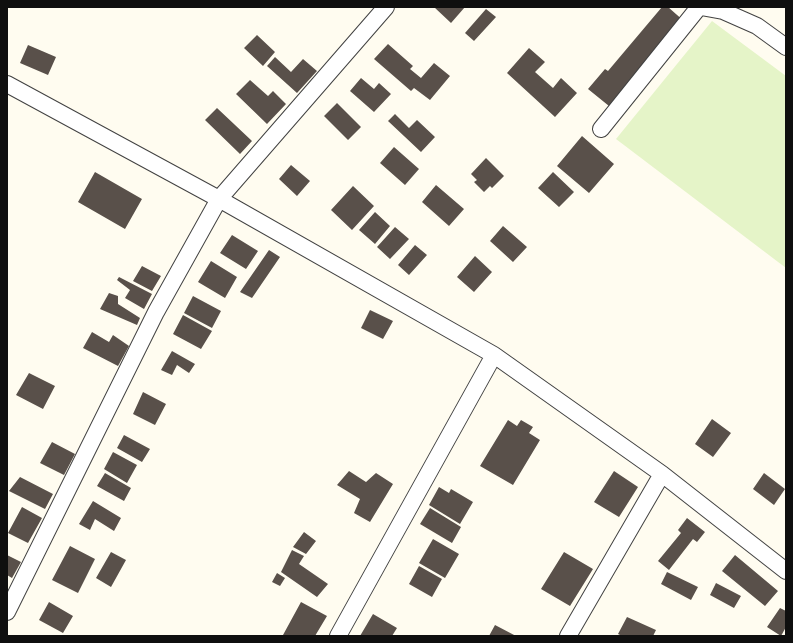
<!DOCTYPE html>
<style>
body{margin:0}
#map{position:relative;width:793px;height:643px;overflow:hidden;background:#fffcf0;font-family:"Roboto Serif",serif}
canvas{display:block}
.frame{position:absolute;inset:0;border:8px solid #0f0f0f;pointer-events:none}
</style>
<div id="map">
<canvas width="793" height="643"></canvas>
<div class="frame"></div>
</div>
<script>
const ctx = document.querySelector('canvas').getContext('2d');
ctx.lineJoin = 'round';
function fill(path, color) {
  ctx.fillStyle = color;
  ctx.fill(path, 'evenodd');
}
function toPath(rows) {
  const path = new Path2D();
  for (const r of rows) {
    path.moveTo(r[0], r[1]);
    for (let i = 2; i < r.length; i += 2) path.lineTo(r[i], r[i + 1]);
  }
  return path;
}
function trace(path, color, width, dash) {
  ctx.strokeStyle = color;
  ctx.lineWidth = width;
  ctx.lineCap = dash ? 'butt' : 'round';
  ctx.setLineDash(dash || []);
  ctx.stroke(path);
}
fill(toPath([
 [712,21,786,76,786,268,616,139]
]), '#e5f4c8');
fill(toPath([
 [434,7,465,7,451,23],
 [662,7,668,7,685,22,629,88,626,86,609,106,588,89,605,69,608,71],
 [486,9,496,17,474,41,465,33],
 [257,35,275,52,263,66,244,48],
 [388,44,413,66,410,69,421,78,434,63,450,76,430,100,414,88,411,91,374,59],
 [28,45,56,57,48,75,20,63],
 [529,48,545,62,535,72,553,88,561,78,577,93,555,117,507,73],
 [275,57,291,72,303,59,317,71,297,93,267,66],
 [361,78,374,89,379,83,391,94,374,112,350,91],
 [250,80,268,96,273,91,286,104,267,124,236,94],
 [337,103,361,127,348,140,324,116],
 [217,108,252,141,240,154,205,120],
 [395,114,409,128,417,120,435,137,421,152,388,121],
 [582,136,614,164,589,193,557,166],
 [394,147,419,169,405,185,380,163],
 [486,158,504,176,492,188,490,186,484,192,474,182,477,180,471,174],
 [291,165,310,181,297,196,279,179],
 [95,172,142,199,125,229,78,202],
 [553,172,574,192,559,207,538,188],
 [436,185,464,209,449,226,422,202],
 [353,186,374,206,352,230,331,210],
 [375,212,390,226,375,244,359,230],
 [503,226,527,247,513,262,490,241],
 [395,227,409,239,390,259,377,247],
 [232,235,258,251,246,269,220,253],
 [415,245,427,255,409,275,398,265],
 [269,250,280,257,252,298,240,292],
 [475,256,492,272,474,292,457,277],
 [211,261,237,277,225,298,198,282],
 [142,266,161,276,152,291,133,281],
 [119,277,152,294,144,309,125,298,130,290,117,280],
 [109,293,118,296,118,304,140,318,137,325,100,309],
 [193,296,221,311,212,328,184,313],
 [370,310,393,321,383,339,361,328],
 [183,315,212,331,201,349,173,334],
 [92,332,109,342,113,335,129,346,118,366,83,348],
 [172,351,195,364,189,373,177,365,172,375,161,370],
 [29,373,55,386,43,409,16,395],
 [143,392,166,404,155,425,133,414],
 [712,419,731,433,713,457,695,444],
 [508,420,517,426,521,420,533,427,529,433,540,440,513,485,480,466],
 [124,435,150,449,142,462,117,448],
 [52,442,75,454,64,475,40,463],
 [113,452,137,465,127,483,104,469],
 [349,471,366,482,376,473,393,484,370,522,354,513,360,499,337,485],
 [614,471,638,487,619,517,594,502],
 [105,473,131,488,124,501,97,486],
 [764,473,785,489,774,505,753,489],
 [20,477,53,494,45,509,9,491],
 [439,487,449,493,451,489,473,502,460,524,429,505],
 [93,501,121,518,114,531,95,519,90,530,79,524],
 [22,507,42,518,28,543,8,533],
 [430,508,461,527,452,543,420,524],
 [687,518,705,532,697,542,693,539,669,570,658,561,681,533,678,530],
 [304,532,316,541,306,554,293,547],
 [433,539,459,554,445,578,419,563],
 [70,546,95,559,78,593,52,580],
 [292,550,304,556,299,564,328,584,317,597,281,572],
 [111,552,126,560,111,587,96,578],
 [564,552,593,569,570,606,541,589],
 [7,555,21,562,12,578,7,575],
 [735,555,778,591,765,606,722,571],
 [419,566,442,579,432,597,409,584],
 [667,572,698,587,691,600,661,584],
 [277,573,285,578,280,586,272,582],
 [716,583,741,596,734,608,710,595],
 [49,602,73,616,63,633,39,620],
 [301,602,327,616,315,636,284,636,283,635],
 [780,608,786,611,786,627,781,636,767,627],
 [373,614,397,628,392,636,360,636],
 [627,617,656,630,653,636,622,636,618,634],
 [495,625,516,636,489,636]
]), '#59504a');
const minor = toPath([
 [701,7,723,11,757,26,786,47],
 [7,84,219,199,494,355,338,636],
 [601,129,699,7],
 [494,355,662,474,786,571],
 [7,612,156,312,219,199,386,7],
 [568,636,662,474]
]);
trace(minor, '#424242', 18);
trace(minor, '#fff', 16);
</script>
